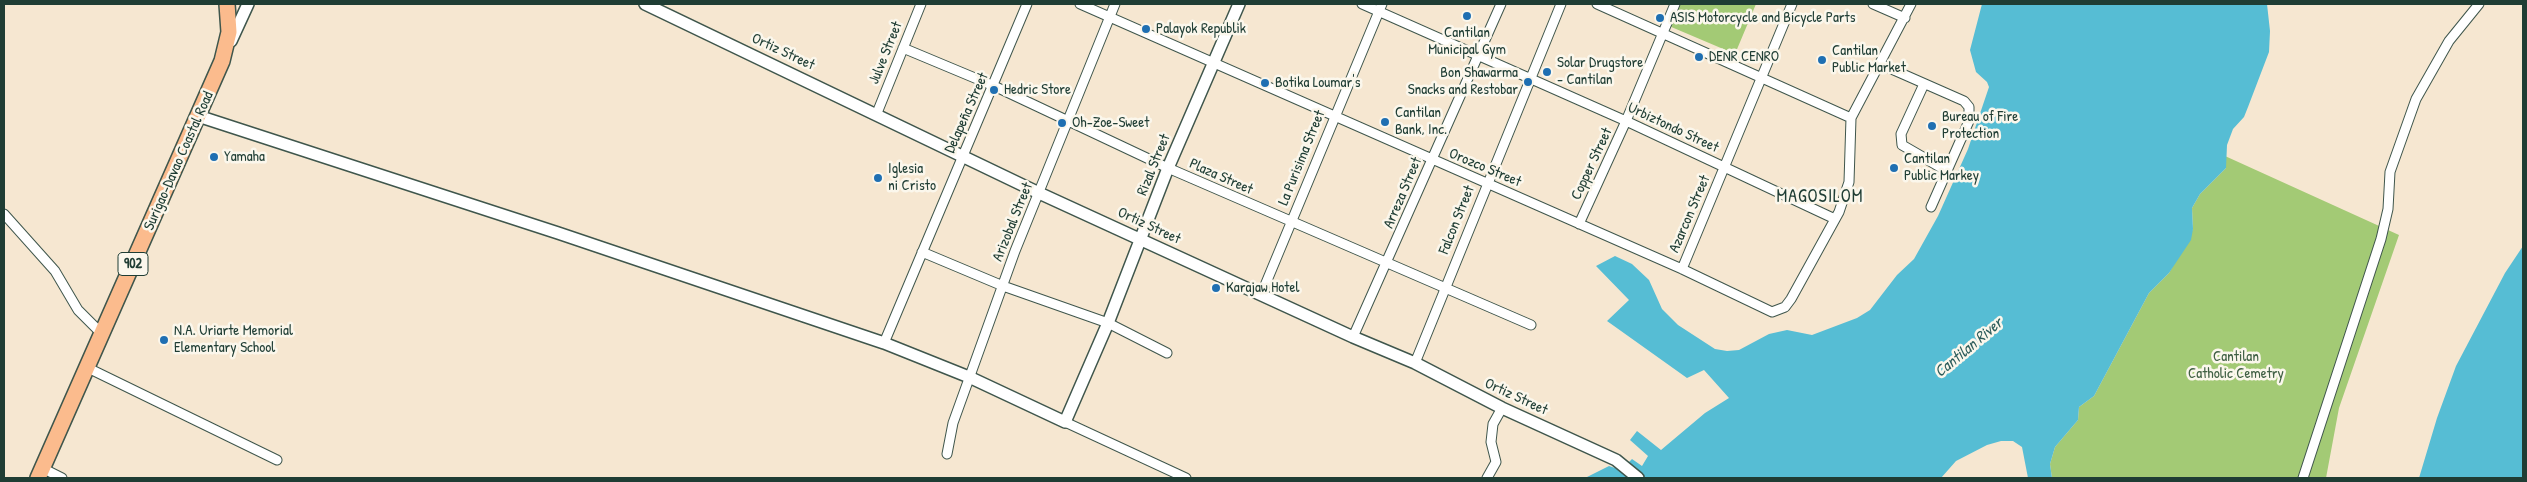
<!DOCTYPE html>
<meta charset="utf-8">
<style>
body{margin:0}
#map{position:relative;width:2527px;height:482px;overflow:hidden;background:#f6e7d1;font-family:"Patrick Hand",sans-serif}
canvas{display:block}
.frame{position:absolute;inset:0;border:5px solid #1f3d34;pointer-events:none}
</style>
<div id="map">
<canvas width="2527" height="482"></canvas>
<div class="frame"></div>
</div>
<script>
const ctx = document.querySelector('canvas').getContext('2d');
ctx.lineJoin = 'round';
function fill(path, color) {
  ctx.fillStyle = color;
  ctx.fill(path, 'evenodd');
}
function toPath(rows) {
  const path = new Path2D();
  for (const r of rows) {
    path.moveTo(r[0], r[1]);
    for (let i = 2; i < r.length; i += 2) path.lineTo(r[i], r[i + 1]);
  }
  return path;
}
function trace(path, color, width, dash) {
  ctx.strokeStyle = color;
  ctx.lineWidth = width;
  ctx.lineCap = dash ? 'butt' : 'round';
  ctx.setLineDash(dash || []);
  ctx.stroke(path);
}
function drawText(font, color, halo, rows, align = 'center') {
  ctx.font = font + ' "Patrick Hand",sans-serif';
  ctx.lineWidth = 5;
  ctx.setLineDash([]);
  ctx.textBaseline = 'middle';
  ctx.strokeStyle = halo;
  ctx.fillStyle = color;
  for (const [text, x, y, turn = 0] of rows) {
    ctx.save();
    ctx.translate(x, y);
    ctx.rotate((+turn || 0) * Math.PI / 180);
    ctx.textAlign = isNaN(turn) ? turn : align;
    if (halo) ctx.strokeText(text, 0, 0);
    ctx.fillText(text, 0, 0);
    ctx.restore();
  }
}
fill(toPath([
 [1678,4,1756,4,1735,54,1669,26],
 [2225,156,2399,235,2339,408,2326,478,2052,478,2050,464,2055,447,2078,420,2079,407,2094,396,2149,293,2169,273,2193,229,2192,208,2200,194,2226,168]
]), '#a3ca75');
fill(toPath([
 [1982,4,2267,4,2270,31,2269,52,2248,107,2244,117,2233,129,2227,145,2226,168,2200,194,2192,208,2193,229,2191,240,2169,273,2149,293,2094,396,2079,407,2078,420,2055,447,2050,464,2052,478,2028,478,2022,447,2013,441,2001,441,1987,445,1956,461,1941,478,1585,478,1609,466,1621,470,1632,459,1642,466,1648,456,1630,440,1637,431,1661,450,1705,413,1729,398,1704,370,1687,378,1607,321,1629,300,1596,266,1615,256,1632,264,1649,280,1662,309,1678,325,1715,349,1727,351,1739,350,1769,334,1787,330,1812,335,1857,318,1870,310,1897,275,1914,259,1938,216,1968,149,1989,87,1987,82,1976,72,1970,50],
 [2523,246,2523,478,2419,478,2437,418,2456,366,2505,273]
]), '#56bdd4');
const minor = toPath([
 [1080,4,1682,269,1772,312,1785,307,1791,299,1839,212,1849,182,1851,118,1911,4],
 [1362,4,1626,121,1835,219],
 [1597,4,1851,118],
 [1873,4,1905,18],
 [903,48,994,86,1168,168,1531,325],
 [1880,64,1964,101,1969,107,1969,121,1931,207],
 [1924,84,1901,134,1902,145,1947,171],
 [877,113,921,4],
 [4,214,55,271,78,310,101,333],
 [1579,224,1626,121,1675,4],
 [922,252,1003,286,1108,323,1167,353],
 [1682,269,1792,4],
 [1261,295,1382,4],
 [1353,337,1501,4],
 [884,343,1027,4],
 [1415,363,1561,4],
 [88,368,277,460],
 [1065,422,1186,478],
 [947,454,953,423,1015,251,1115,4],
 [42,468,62,478],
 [1487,478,1496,462,1491,442,1493,424,1502,408],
 [2303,478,2381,239,2388,209,2390,172,2416,99,2449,41,2479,4]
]);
const tertiary = toPath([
 [645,4,1039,193,1353,337,1415,363,1502,408,1616,460,1638,478],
 [231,41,248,4],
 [198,116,558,233,884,343,969,377,1065,422,1108,323,1168,168,1239,4]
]);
const trunk = toPath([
 [38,478,222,61,229,32,227,4]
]);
trace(minor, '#3f564c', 11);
trace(tertiary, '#3f564c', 14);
trace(trunk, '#3f564c', 18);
trace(minor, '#fff', 9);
trace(tertiary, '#fff', 11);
trace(trunk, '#fbbb8d', 15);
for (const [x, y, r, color] of [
 [1467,16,5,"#1f6fb2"],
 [1660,18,5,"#1f6fb2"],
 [1146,29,5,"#1f6fb2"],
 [1699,57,5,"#1f6fb2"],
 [1822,60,5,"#1f6fb2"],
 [1547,72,5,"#1f6fb2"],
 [1528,82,5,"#1f6fb2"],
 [1265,83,5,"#1f6fb2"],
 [994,90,5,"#1f6fb2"],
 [1385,122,5,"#1f6fb2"],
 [1062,123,5,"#1f6fb2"],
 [1932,126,5,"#1f6fb2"],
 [214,157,5,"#1f6fb2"],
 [1894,168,5,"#1f6fb2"],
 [878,178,5,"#1f6fb2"],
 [1216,288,5,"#1f6fb2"],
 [164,340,5,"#1f6fb2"]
]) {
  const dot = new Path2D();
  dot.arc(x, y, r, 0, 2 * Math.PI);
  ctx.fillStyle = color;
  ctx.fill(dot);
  trace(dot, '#fbf7ec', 2);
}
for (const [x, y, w] of [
 [133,264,30]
]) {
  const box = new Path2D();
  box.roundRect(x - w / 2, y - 11.5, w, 23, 4);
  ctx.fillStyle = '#fbf7ec';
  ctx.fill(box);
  trace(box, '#1f3d34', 1);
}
drawText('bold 14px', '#1f3d34', null, [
 ["902",133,264]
]);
drawText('15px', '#1f3d34', '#fbf7ec', [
 ["ASIS Motorcycle and Bicycle Parts",1670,18],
 ["Palayok Republik",1156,29],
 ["Cantilan",1467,33,"center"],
 ["Municipal Gym",1467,50,"center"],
 ["Cantilan",1832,51],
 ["Public Market",1832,68],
 ["DENR CENRO",1709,57],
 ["Solar Drugstore",1557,63],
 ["- Cantilan",1557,80],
 ["Bon Shawarma",1518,73,"right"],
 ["Snacks and Restobar",1518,90,"right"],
 ["Botika Loumar's",1275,83],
 ["Hedric Store",1004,90],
 ["Cantilan",1395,113],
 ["Bank, Inc.",1395,130],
 ["Bureau of Fire",1942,117],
 ["Protection",1942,134],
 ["Oh-Zoe-Sweet",1072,123],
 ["Yamaha",224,157],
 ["Cantilan",1904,159],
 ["Public Markey",1904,176],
 ["Iglesia",888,169],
 ["ni Cristo",888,186],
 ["Karajaw Hotel",1226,288],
 ["N.A. Uriarte Memorial",174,331],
 ["Elementary School",174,348]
], 'left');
drawText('15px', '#1f3d34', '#fbf7ec', [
 ["Ortiz Street",783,52,25],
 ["Julve Street",886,53,-68],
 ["Delapeña Street",967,113,-66],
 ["Urbiztondo Street",1673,128,25],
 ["La Purisima Street",1302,158,-68],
 ["Surigao-Davao Coastal Road",179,161,-66],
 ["Copper Street",1592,164,-65],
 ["Rizal Street",1154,165,-68],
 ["Orozco Street",1485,168,23],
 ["Plaza Street",1221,177,24],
 ["Arreza Street",1403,193,-67],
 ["Azarcon Street",1690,214,-67],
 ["Falcon Street",1457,220,-68],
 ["Arizobal Street",1013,222,-68],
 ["Ortiz Street",1149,226,25],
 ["Ortiz Street",1516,397,25]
]);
drawText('15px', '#406044', '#fbf7ec', [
 ["Cantilan",2236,357],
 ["Catholic Cemetry",2236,374]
]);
drawText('italic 16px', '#2d5d5c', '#fbf7ec', [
 ["Cantilan River",1969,348,-40]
]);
ctx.letterSpacing = '1px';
drawText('18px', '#1f3d34', '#fbf7ec', [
 ["MAGOSILOM",1820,197]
]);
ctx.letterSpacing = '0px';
</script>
